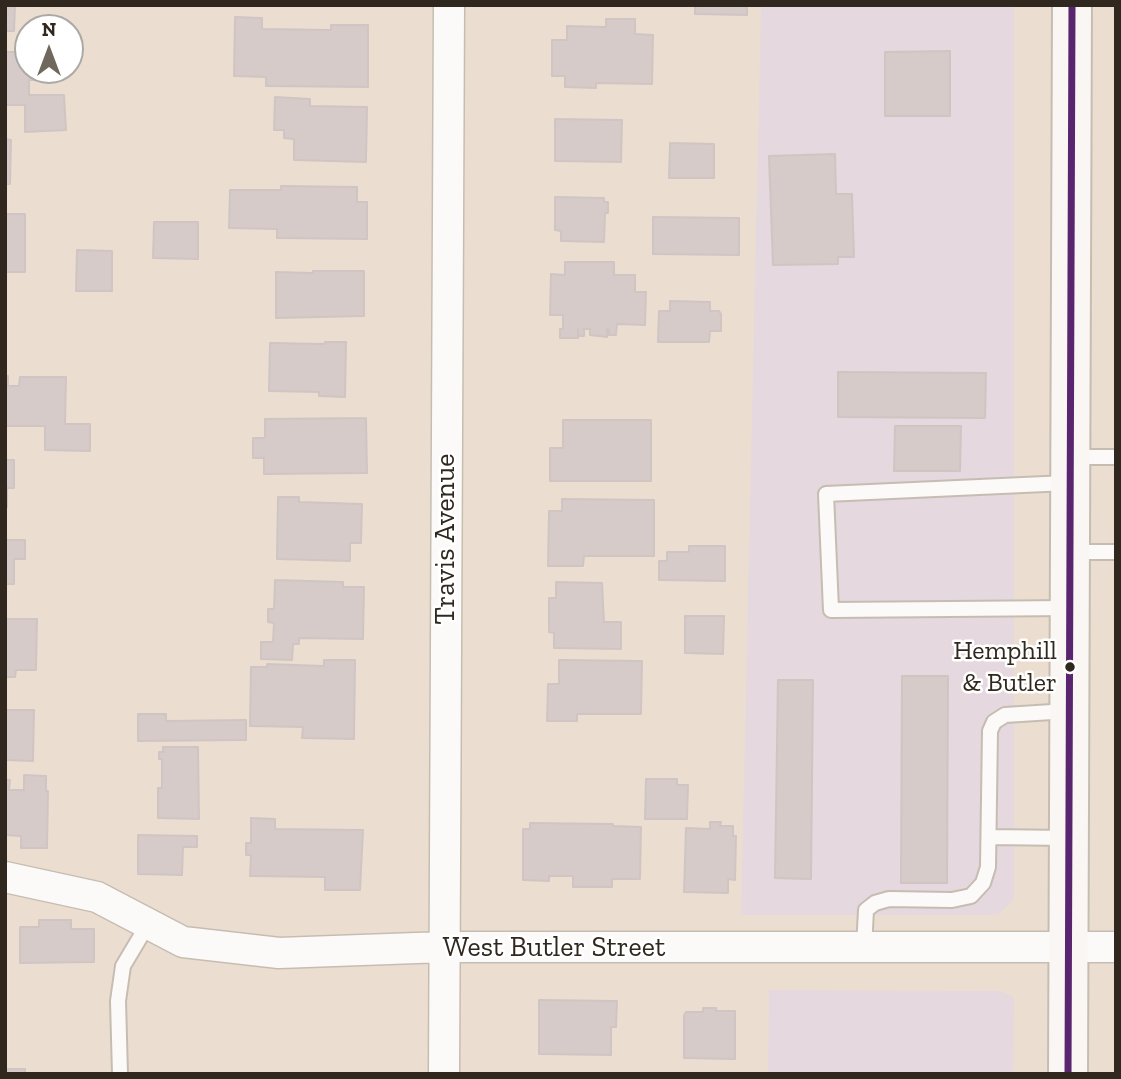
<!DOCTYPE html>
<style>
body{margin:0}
#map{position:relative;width:1121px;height:1079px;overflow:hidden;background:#ebded1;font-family:"Zilla Slab",serif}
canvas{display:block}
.frame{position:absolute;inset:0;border:7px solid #30281e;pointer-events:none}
.north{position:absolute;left:14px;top:14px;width:70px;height:70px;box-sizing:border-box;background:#fff;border:2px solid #aca9a5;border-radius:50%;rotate:0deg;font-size:19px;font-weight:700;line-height:28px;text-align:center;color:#30281e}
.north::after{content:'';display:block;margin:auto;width:24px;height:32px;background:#71685d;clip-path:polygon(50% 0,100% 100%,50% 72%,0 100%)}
</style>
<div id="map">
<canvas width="1121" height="1079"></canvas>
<div class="frame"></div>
<div class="north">N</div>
</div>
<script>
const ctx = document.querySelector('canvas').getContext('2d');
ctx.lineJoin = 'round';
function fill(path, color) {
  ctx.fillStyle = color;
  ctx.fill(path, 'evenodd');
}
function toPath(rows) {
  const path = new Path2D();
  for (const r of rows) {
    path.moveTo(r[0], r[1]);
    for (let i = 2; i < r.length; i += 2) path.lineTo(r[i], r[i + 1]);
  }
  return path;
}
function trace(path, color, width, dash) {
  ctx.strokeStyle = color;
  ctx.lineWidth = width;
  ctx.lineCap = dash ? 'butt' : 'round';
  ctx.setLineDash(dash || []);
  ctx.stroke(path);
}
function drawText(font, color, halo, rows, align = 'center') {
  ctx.font = font + ' "Zilla Slab",serif';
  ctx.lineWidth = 5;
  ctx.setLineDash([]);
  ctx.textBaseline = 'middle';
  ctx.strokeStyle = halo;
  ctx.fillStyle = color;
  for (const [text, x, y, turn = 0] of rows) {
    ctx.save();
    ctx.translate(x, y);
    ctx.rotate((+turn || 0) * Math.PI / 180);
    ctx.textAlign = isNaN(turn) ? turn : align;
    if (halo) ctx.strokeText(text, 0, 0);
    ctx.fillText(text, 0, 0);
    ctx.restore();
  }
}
fill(toPath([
 [761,5,1014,5,1014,899,998,915,741,915],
 [769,990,1000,991,1014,997,1013,1074,768,1074]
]), '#e5d8de');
const building = toPath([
 [5,5,15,5,14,31,5,31,5,5],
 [599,5,650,5,650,6,599,6,599,5],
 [695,5,747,5,747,15,695,14,695,5],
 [235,17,262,18,262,29,331,30,331,25,368,25,368,87,266,86,266,77,234,76,235,17],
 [606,19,635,19,635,34,653,35,652,84,596,83,596,88,565,87,565,76,552,76,552,40,567,40,567,26,606,27,606,19],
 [950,51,950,116,885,116,885,52,950,51],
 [5,52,28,52,28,70,43,70,43,80,29,80,29,95,64,95,66,130,25,132,25,105,5,105,5,52],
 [275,97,310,99,310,106,367,107,366,162,294,160,294,139,284,138,284,130,274,130,275,97],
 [555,119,622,120,621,162,555,161,555,119],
 [5,139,11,140,10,184,5,184,5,139],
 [670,143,714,144,714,178,669,178,670,143],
 [835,154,836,194,852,194,854,257,838,257,838,264,773,265,769,156,835,154],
 [281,186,357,187,357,202,367,202,367,239,277,238,277,229,229,228,230,190,281,190,281,186],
 [555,197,604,198,604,202,608,202,608,213,605,213,604,242,561,241,561,231,555,230,555,197],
 [5,214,25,214,25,272,5,272,5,214],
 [653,217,739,218,739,255,653,254,653,217],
 [154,222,198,222,198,259,153,258,154,222],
 [77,250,112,251,112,291,76,291,77,250],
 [565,262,614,262,614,275,635,275,635,292,646,292,645,325,617,324,616,335,609,335,609,329,607,329,607,337,590,335,590,329,584,329,584,336,579,336,578,329,578,338,560,338,560,329,563,329,563,315,550,315,551,274,565,275,565,262],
 [313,271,364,271,364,316,276,318,276,272,313,273,313,271],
 [670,301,710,302,710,311,719,311,721,314,721,331,710,331,709,342,658,342,659,311,670,311,670,301],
 [325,342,346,342,345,397,319,396,319,392,269,391,270,343,325,344,325,342],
 [838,372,986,373,985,418,838,417,838,372],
 [5,376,8,376,8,386,19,386,20,377,66,377,65,424,90,424,90,451,45,450,45,426,5,426,5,376],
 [366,418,367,473,264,474,264,458,253,458,253,438,265,438,265,419,366,418],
 [563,420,651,420,651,481,550,481,550,448,563,448,563,420],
 [895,426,961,426,960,471,894,471,895,426],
 [5,455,6,460,14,460,14,488,7,488,7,507,5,455],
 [278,497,299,497,299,502,362,504,361,543,350,543,350,561,277,559,278,497],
 [562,499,654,500,654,556,584,556,583,566,548,566,549,511,562,511,562,499],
 [5,540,25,540,25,559,14,559,14,584,5,584,5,540],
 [689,546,725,546,725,581,659,580,659,561,667,561,667,552,689,552,689,546],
 [275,580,343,582,343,587,364,587,363,639,299,638,299,644,293,644,292,660,261,659,261,642,273,642,274,623,268,622,268,609,274,609,275,580],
 [556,582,602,583,604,622,621,622,621,649,554,648,554,633,549,632,549,598,556,598,556,582],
 [685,616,724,616,723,654,685,653,685,616],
 [5,619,37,619,36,670,16,670,15,677,5,677,5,619],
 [324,660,355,660,354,739,302,738,303,727,250,726,251,667,267,667,267,664,324,666,324,660],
 [559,660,642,661,641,714,577,714,577,721,547,721,548,684,559,684,559,660],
 [902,676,948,676,947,883,901,883,902,676],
 [778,680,813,680,811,879,775,878,778,680],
 [5,710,34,710,33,761,5,760,5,710],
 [138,714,166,714,166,721,246,720,246,740,138,741,138,714],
 [163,747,198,747,199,819,158,818,158,788,162,788,162,759,159,759,159,752,163,752,163,747],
 [24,775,46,776,46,791,48,791,47,848,21,848,21,836,5,835,5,780,10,780,9,790,24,790,24,775],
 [646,779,677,779,677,785,688,785,687,819,645,819,646,779],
 [251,818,275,819,275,829,363,830,360,890,325,890,325,877,250,876,251,855,246,855,246,843,251,843,251,818],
 [710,822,721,822,720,826,733,826,733,836,736,836,735,880,728,879,728,893,684,892,686,828,710,829,710,822],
 [530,823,613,824,613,826,641,827,640,879,612,879,612,887,573,887,573,876,549,876,549,881,523,880,523,829,530,829,530,823],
 [138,835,197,836,197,847,183,847,182,875,138,874,138,835],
 [39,920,71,920,71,929,94,929,94,962,20,963,20,927,39,927,39,920],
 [539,1000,617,1001,616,1027,611,1027,611,1055,539,1054,539,1000],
 [703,1008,716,1008,716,1011,735,1011,735,1059,684,1058,684,1015,686,1012,703,1012,703,1008],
 [5,1069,25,1069,25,1074,5,1074,5,1069]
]);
fill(building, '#d7cbc9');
trace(building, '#d0c5c3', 2);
const lane = toPath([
 [1072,457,1116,457],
 [1067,483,826,494,831,610,1069,608],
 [1072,552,1116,552],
 [989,837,1068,838],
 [864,948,866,910,875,903,889,899,952,900,971,896,983,883,988,867,990,731,994,722,1005,715,1068,711],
 [120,1074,118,1001,123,966,148,924]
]);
const street = toPath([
 [5,877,97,897,183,942,279,953,444,947,1116,947],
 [444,1074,449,5]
]);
const secondary = toPath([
 [1068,1074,1072,5]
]);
trace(lane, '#c6bdb2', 18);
trace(street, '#c6bdb2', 33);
trace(secondary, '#c6bdb2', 42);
trace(lane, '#fcfaf8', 14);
trace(street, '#fcfaf8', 30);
trace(secondary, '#f9f6f3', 38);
trace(toPath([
 [1068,1074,1072,5]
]), '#5a256f', 7);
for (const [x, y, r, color] of [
 [1070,667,6,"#30281e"]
]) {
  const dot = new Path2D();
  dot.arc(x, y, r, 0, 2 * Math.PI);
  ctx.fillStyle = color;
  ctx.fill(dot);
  trace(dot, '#fff', 2.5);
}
drawText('26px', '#30281e', '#fff', [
 ["Hemphill",1057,652],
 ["& Butler",1057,684]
], 'right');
drawText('28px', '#30281e', '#fff', [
 ["Travis Avenue",446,539,-90],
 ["West Butler Street",554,948]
]);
</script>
